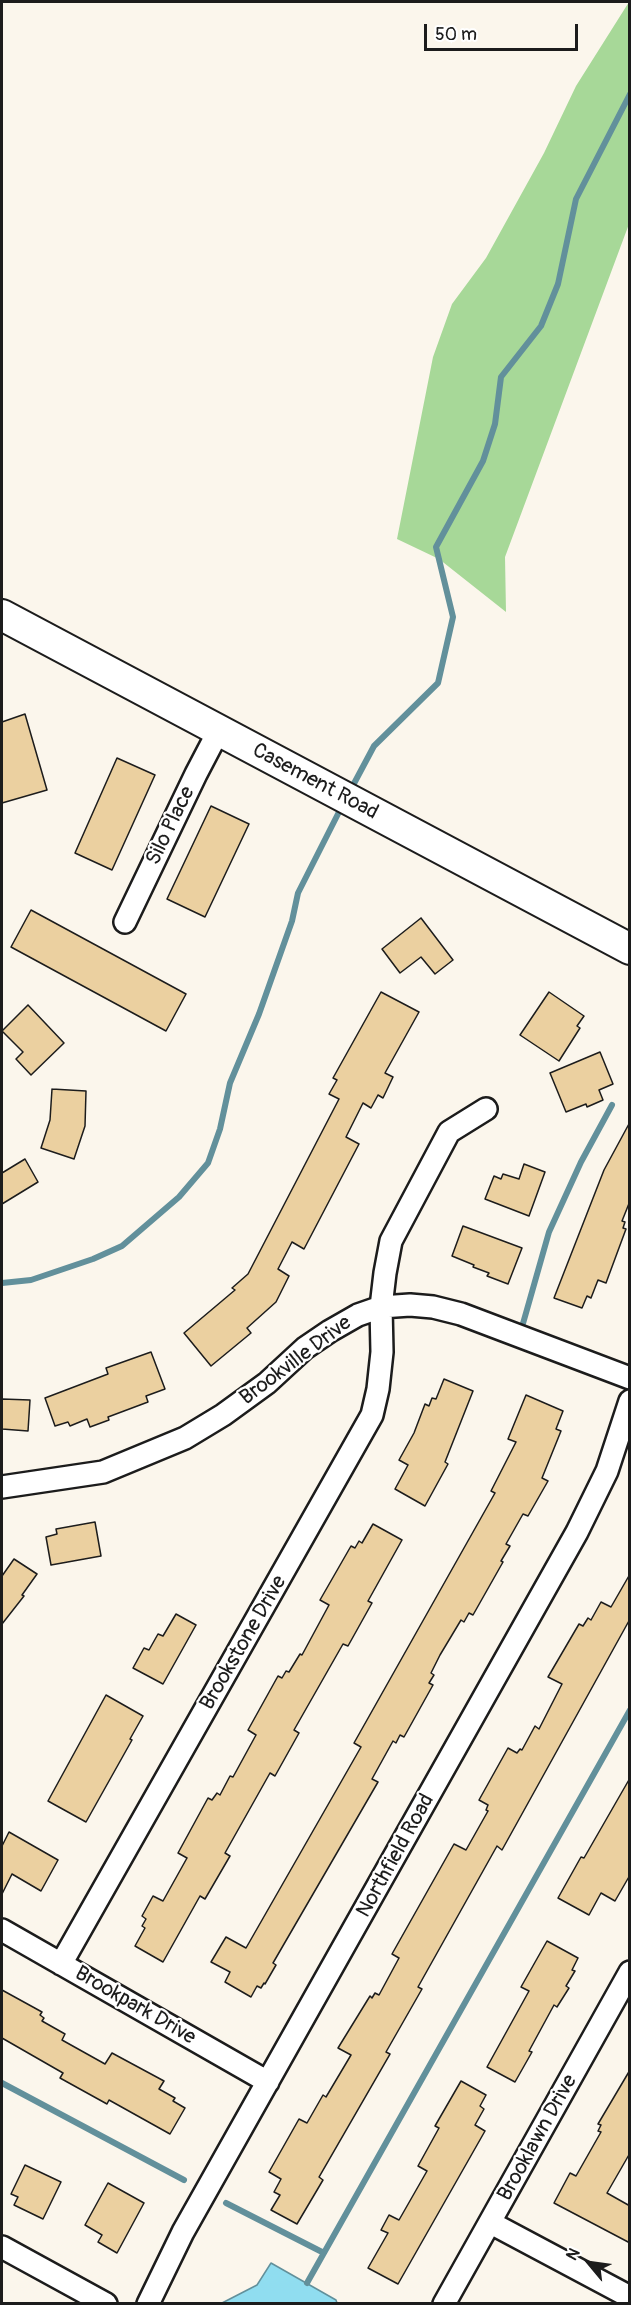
<!DOCTYPE html>
<style>
body{margin:0}
#map{position:relative;width:631px;height:2305px;overflow:hidden;background:#fbf6ec;font-family:Pangolin,sans-serif}
canvas{display:block}
.frame{position:absolute;inset:0;border:3px solid #1c1c1c;pointer-events:none}
.north{position:absolute;left:559px;top:2233px;width:60px;height:60px;-webkit-text-stroke:4px #fff;paint-order:stroke;rotate:299deg;font-size:16px;font-weight:700;line-height:24px;text-align:center;color:#1c1c1c}
.north::after{content:'';display:block;margin:auto;width:21px;height:27px;background:#1c1c1c;clip-path:polygon(50% 0,100% 100%,50% 72%,0 100%)}
.scale{position:absolute;left:424px;top:24px;width:154px;height:27px;box-sizing:border-box;border:3px solid #1c1c1c;border-top:0;padding-left:8px;font-size:18px;line-height:21px;white-space:nowrap;color:#1c1c1c;-webkit-text-stroke:4px #fff;paint-order:stroke}
</style>
<div id="map">
<canvas width="631" height="2305"></canvas>
<div class="frame"></div>
<div class="north">N</div>
<div class="scale">50 m</div>
</div>
<script>
const ctx = document.querySelector('canvas').getContext('2d');
ctx.lineJoin = 'round';
function fill(path, color) {
  ctx.fillStyle = color;
  ctx.fill(path, 'evenodd');
}
function toPath(rows) {
  const path = new Path2D();
  for (const r of rows) {
    path.moveTo(r[0], r[1]);
    for (let i = 2; i < r.length; i += 2) path.lineTo(r[i], r[i + 1]);
  }
  return path;
}
function trace(path, color, width, dash) {
  ctx.strokeStyle = color;
  ctx.lineWidth = width;
  ctx.lineCap = dash ? 'butt' : 'round';
  ctx.setLineDash(dash || []);
  ctx.stroke(path);
}
function drawText(font, color, halo, rows, align = 'center') {
  ctx.font = font + ' Pangolin,sans-serif';
  ctx.lineWidth = 4.5;
  ctx.setLineDash([]);
  ctx.textBaseline = 'middle';
  ctx.strokeStyle = halo;
  ctx.fillStyle = color;
  for (const [text, x, y, turn = 0] of rows) {
    ctx.save();
    ctx.translate(x, y);
    ctx.rotate((+turn || 0) * Math.PI / 180);
    ctx.textAlign = isNaN(turn) ? turn : align;
    if (halo) ctx.strokeText(text, 0, 0);
    ctx.fillText(text, 0, 0);
    ctx.restore();
  }
}
fill(toPath([
 [629,2,629,224,505,557,506,612,439,559,397,539,433,357,452,304,486,258,544,153,576,86]
]), '#a7d898');
const water = toPath([
 [271,2263,336,2300,337,2303,222,2303,257,2285,271,2263]
]);
fill(water, '#90ddf0');
trace(water, '#62909b', 1.5);
trace(toPath([
 [350,791,374,746,438,683,453,617,436,547,483,461,495,424,501,377,541,326,558,284,576,199,630,94],
 [2,1283,31,1280,93,1259,122,1246,179,1197,208,1163,220,1129,230,1083,259,1014,292,921,298,893,342,806],
 [522,1327,549,1232,581,1162,612,1105],
 [2,2083,184,2180],
 [226,2203,324,2253],
 [307,2283,630,1710]
]), '#62909b', 6);
const building = toPath([
 [25,714,47,790,2,803,2,722,25,714],
 [117,758,155,775,112,870,75,853,117,758],
 [211,806,249,824,205,917,167,899,211,806],
 [31,910,186,994,166,1031,11,947,31,910],
 [421,918,453,960,435,974,421,957,400,973,382,949,421,918],
 [381,992,419,1012,385,1073,393,1077,383,1098,378,1095,371,1108,363,1103,346,1137,359,1144,304,1249,292,1242,278,1269,289,1276,276,1302,247,1328,251,1333,211,1366,184,1333,235,1290,232,1288,248,1274,339,1099,329,1094,337,1080,333,1078,381,992],
 [549,992,584,1016,577,1026,580,1028,559,1061,520,1035,549,992],
 [28,1005,64,1043,31,1075,16,1059,23,1052,2,1031,28,1005],
 [600,1052,613,1084,599,1090,603,1100,587,1107,586,1104,566,1112,550,1073,600,1052],
 [52,1089,86,1091,85,1126,74,1159,41,1148,50,1120,52,1089],
 [630,1122,630,1201,622,1221,625,1222,623,1228,626,1229,606,1283,598,1280,591,1298,587,1296,582,1308,554,1298,604,1170,630,1122],
 [25,1159,38,1182,2,1204,2,1173,25,1159],
 [524,1164,545,1172,529,1216,485,1199,494,1176,501,1179,503,1174,519,1179,524,1164],
 [463,1226,522,1248,508,1284,487,1276,489,1273,473,1267,474,1265,452,1256,463,1226],
 [151,1352,165,1389,146,1396,148,1402,108,1417,109,1420,90,1427,87,1419,70,1426,68,1422,55,1426,45,1398,108,1374,106,1368,151,1352],
 [444,1379,473,1391,445,1462,448,1464,425,1506,395,1489,408,1465,399,1460,414,1433,425,1404,429,1406,432,1398,436,1399,444,1379],
 [526,1395,563,1411,556,1429,561,1431,542,1478,548,1481,528,1516,523,1514,506,1544,510,1546,501,1561,503,1562,473,1615,469,1613,464,1622,461,1620,440,1655,431,1673,434,1675,429,1683,433,1685,404,1737,400,1735,396,1743,393,1741,372,1779,378,1782,273,1963,276,1965,265,1984,264,1983,261,1988,257,1986,251,1997,225,1982,230,1972,211,1962,226,1937,246,1948,361,1747,354,1743,495,1493,491,1491,516,1442,508,1439,526,1395],
 [2,1399,30,1400,28,1431,2,1429,2,1399],
 [95,1522,101,1556,51,1565,46,1537,57,1534,56,1529,95,1522],
 [373,1524,402,1540,368,1601,372,1603,348,1646,343,1644,294,1730,299,1733,275,1776,270,1773,225,1853,230,1856,205,1899,200,1896,163,1962,135,1946,145,1928,142,1926,146,1919,142,1916,153,1896,163,1901,187,1858,178,1853,208,1798,212,1800,217,1793,220,1795,230,1776,233,1777,256,1735,248,1730,278,1676,282,1678,286,1671,289,1672,300,1654,302,1655,329,1605,320,1600,351,1546,355,1548,359,1541,362,1543,373,1524],
 [14,1559,37,1574,22,1595,24,1596,2,1624,2,1576,14,1559],
 [630,1574,630,1619,502,1850,497,1846,418,1987,422,1989,386,2052,390,2054,319,2177,323,2180,297,2224,271,2210,280,2195,274,2192,281,2179,269,2172,299,2119,307,2123,323,2095,326,2097,351,2055,338,2048,370,1996,372,1998,375,1993,379,1995,399,1958,392,1954,454,1844,466,1850,488,1811,486,1810,488,1805,479,1800,508,1748,517,1753,520,1749,522,1750,535,1726,539,1729,562,1684,548,1677,579,1624,583,1626,588,1618,591,1620,601,1602,611,1607,630,1574],
 [176,1614,196,1625,163,1684,133,1668,144,1648,149,1650,158,1634,163,1636,176,1614],
 [106,1695,143,1716,130,1739,132,1740,86,1822,48,1801,106,1695],
 [630,1778,630,1875,615,1901,601,1893,589,1915,558,1898,581,1857,584,1858,630,1778],
 [9,1832,58,1860,41,1891,12,1874,2,1894,2,1846,9,1832],
 [547,1941,578,1958,572,1970,575,1971,566,1986,569,1988,557,2007,554,2005,529,2051,532,2052,515,2082,487,2067,529,1991,521,1987,547,1941],
 [2,1990,42,2012,40,2015,44,2018,42,2021,65,2034,62,2040,105,2064,112,2053,164,2081,159,2089,175,2098,173,2101,185,2108,170,2134,109,2100,107,2104,60,2078,63,2073,2,2038,2,1990],
 [630,2070,630,2153,607,2193,630,2206,630,2243,554,2203,570,2173,576,2176,601,2132,598,2131,601,2125,598,2124,630,2070],
 [461,2081,486,2095,480,2106,484,2109,475,2125,485,2131,398,2284,368,2268,388,2233,381,2230,389,2215,399,2220,427,2171,418,2166,439,2128,435,2126,461,2081],
 [25,2165,61,2182,43,2219,14,2205,18,2197,11,2194,25,2165],
 [108,2183,144,2203,117,2253,98,2242,102,2235,85,2225,108,2183]
]);
fill(building, '#ebd0a0');
trace(building, '#1c1c1c', 1.5);
const street = toPath([
 [125,922,196,774,219,730],
 [2,1487,103,1472,185,1438,223,1415,267,1383,305,1348,330,1331,358,1315,381,1307,410,1305,433,1307,461,1314,630,1378],
 [2,1930,268,2082],
 [61,1964,372,1415,378,1389,382,1352,381,1307,385,1273,391,1241,449,1132,486,1109],
 [491,2223,630,2297],
 [2,2247,106,2304],
 [148,2304,183,2232,577,1532,607,1471,630,1401],
 [444,2304,630,1972]
]);
const secondary = toPath([
 [2,615,630,949]
]);
trace(street, '#1c1c1c', 26);
trace(secondary, '#1c1c1c', 34);
trace(street, '#fff', 21);
trace(secondary, '#fff', 30);
drawText('21px', '#1c1c1c', '#fff', [
 ["Casement Road",315,782,28],
 ["Silo Place",171,826,-64],
 ["Brookville Drive",296,1361,-37],
 ["Brookstone Drive",244,1643,-60],
 ["Northfield Road",396,1856,-61],
 ["Brookpark Drive",135,2006,30],
 ["Brooklawn Drive",538,2138,-61]
]);
</script>
